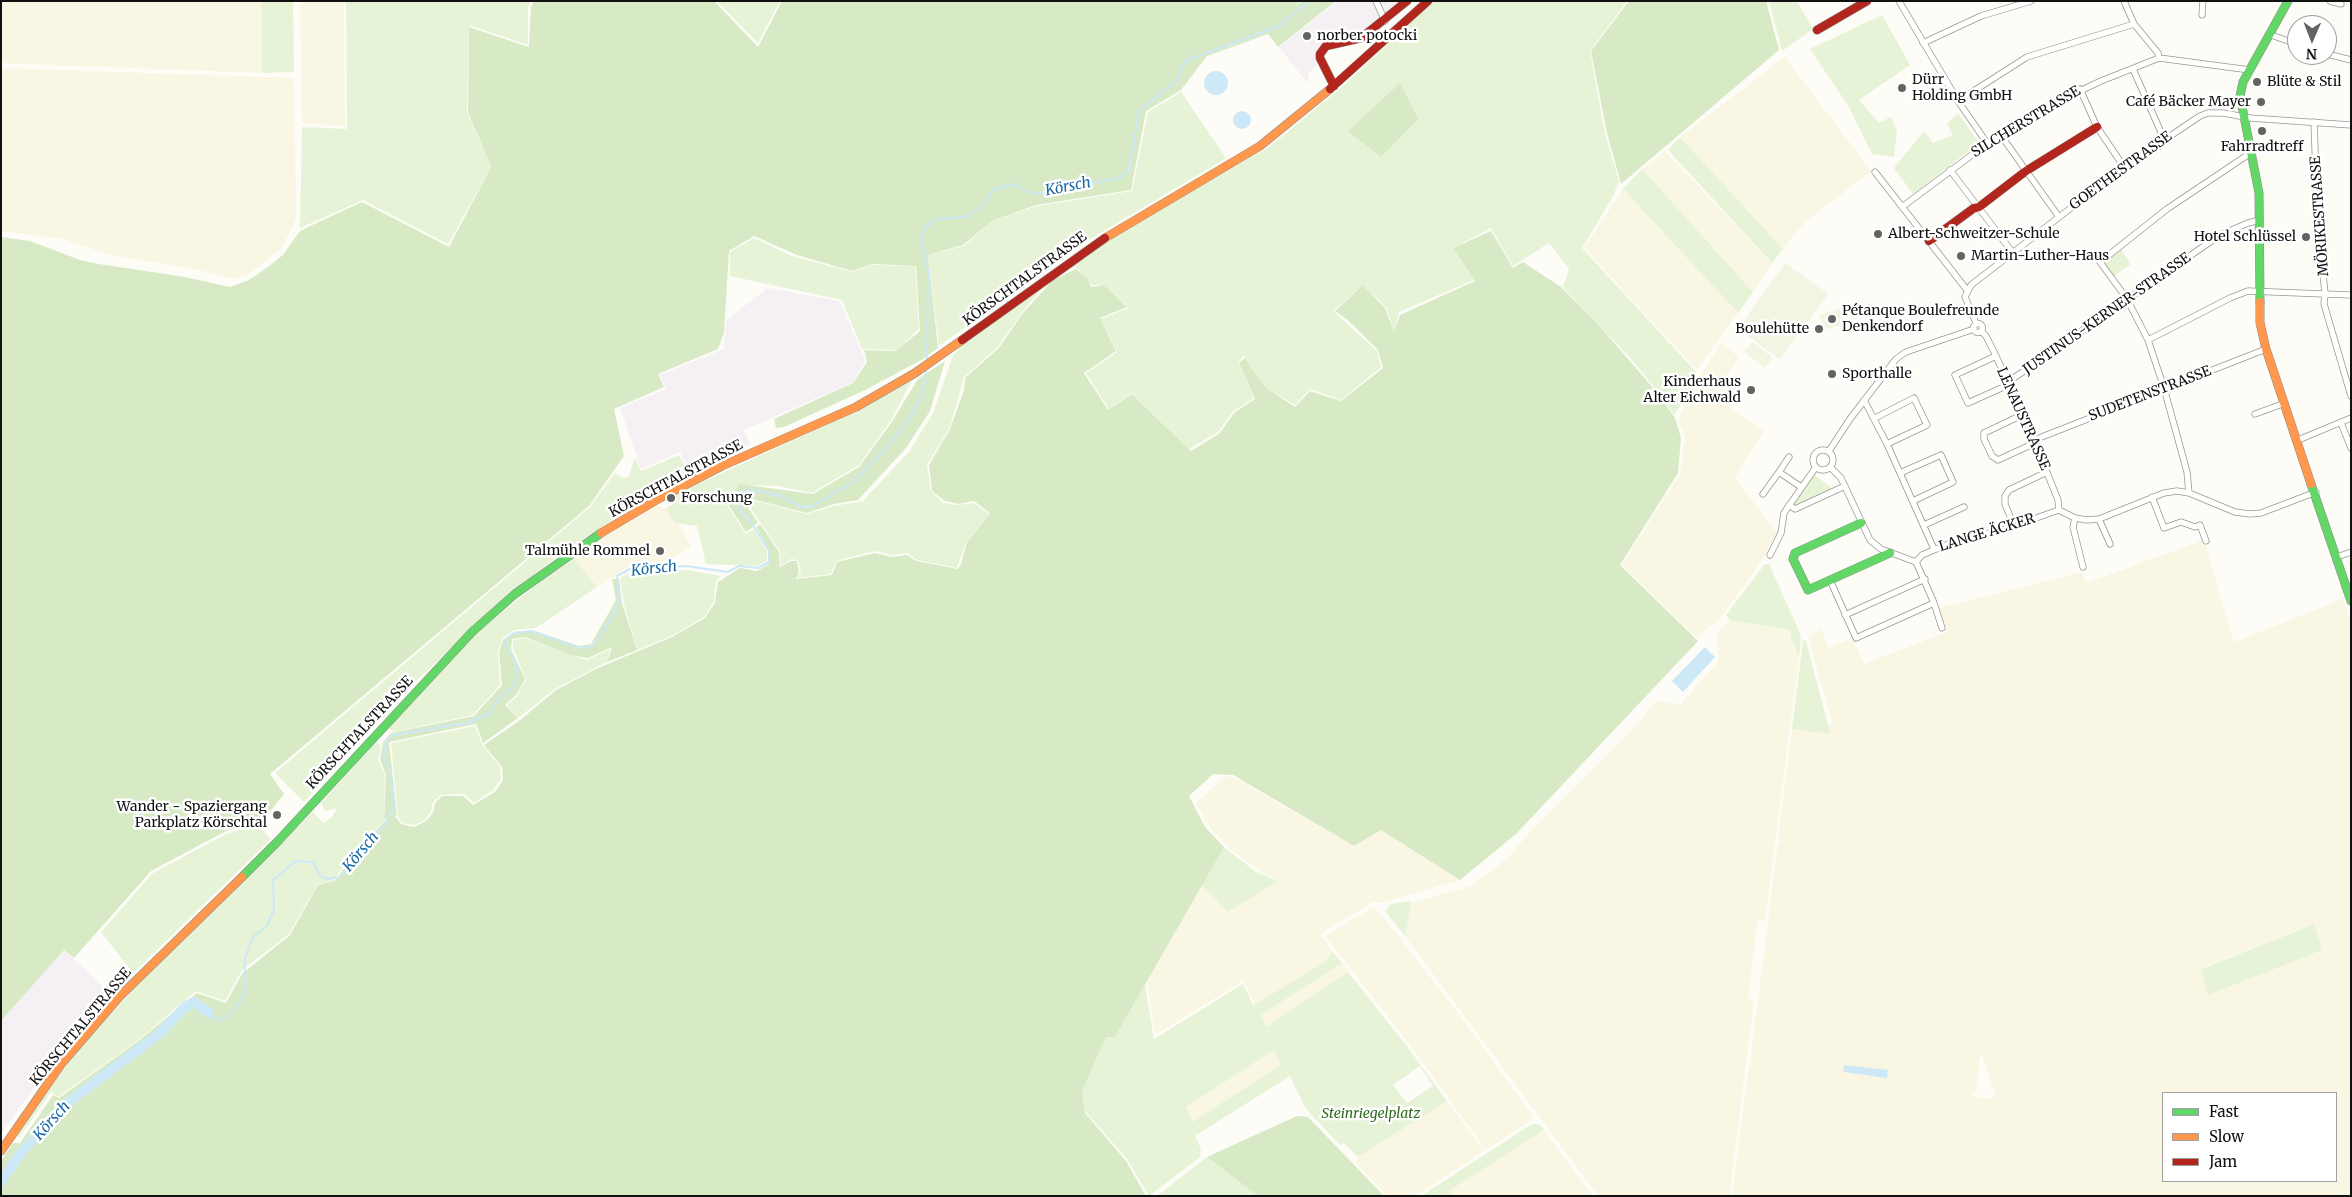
<!DOCTYPE html>
<meta charset="utf-8">
<style>
body{margin:0}
#map{position:relative;width:2352px;height:1197px;overflow:hidden;background:#fdfcf7;font-family:Merriweather,serif}
canvas{display:block}
.frame{position:absolute;inset:0;border:2px solid #111;pointer-events:none}
.legend{position:absolute;left:2162px;top:1092px;width:175px;height:90px;box-sizing:border-box;background:#fff;border:1px solid #a0a0a0;margin:0;padding:6px 9px;list-style:none;font-size:15px;color:#111}
.legend li{display:flex;align-items:center;gap:10px;height:25px}
.legend b{width:25px;border:1px solid #a0a0a0}
.north{position:absolute;left:2287px;top:15px;width:50px;height:50px;box-sizing:border-box;background:#fff;border:1px solid #a0a0a0;border-radius:50%;rotate:181deg;font-size:14px;font-weight:700;line-height:20px;text-align:center;color:#111}
.north::after{content:'';display:block;margin:auto;width:18px;height:22px;background:#646362;clip-path:polygon(50% 0,100% 100%,50% 72%,0 100%)}
</style>
<div id="map">
<canvas width="2352" height="1197"></canvas>
<div class="frame"></div>
<ul class="legend">
<li><b style="height:6px;background:#63d668"></b>Fast</li>
<li><b style="height:6px;background:#ff974d"></b>Slow</li>
<li><b style="height:6px;background:#b3261e"></b>Jam</li>
</ul>
<div class="north">N</div>
</div>
<script>
const ctx = document.querySelector('canvas').getContext('2d');
ctx.lineJoin = 'round';
function fill(path, color) {
  ctx.fillStyle = color;
  ctx.fill(path, 'evenodd');
}
function toPath(rows) {
  const path = new Path2D();
  for (const r of rows) {
    if (r.length === 3) {
      path.moveTo(r[0] + r[2], r[1]);
      path.arc(r[0], r[1], r[2], 0, 2 * Math.PI);
      continue;
    }
    path.moveTo(r[0], r[1]);
    for (let i = 2; i < r.length; i += 2) path.lineTo(r[i], r[i + 1]);
  }
  return path;
}
function trace(path, color, width, dash) {
  ctx.strokeStyle = color;
  ctx.lineWidth = width;
  ctx.lineCap = dash ? 'butt' : 'round';
  ctx.setLineDash(dash || []);
  ctx.stroke(path);
}
function drawText(font, color, halo, rows, align = 'center') {
  ctx.font = font + ' Merriweather,serif';
  ctx.lineWidth = 5;
  ctx.setLineDash([]);
  ctx.textBaseline = 'middle';
  ctx.strokeStyle = halo;
  ctx.fillStyle = color;
  for (const [text, x, y, turn = 0] of rows) {
    ctx.save();
    ctx.translate(x, y);
    ctx.rotate((+turn || 0) * Math.PI / 180);
    ctx.textAlign = isNaN(turn) ? turn : align;
    if (halo) ctx.strokeText(text, 0, 0);
    ctx.fillText(text, 0, 0);
    ctx.restore();
  }
}
fill(toPath([
 [1338,1,1405,1,1361,38,1326,46,1318,63,1309,73,1307,83,1279,47],
 [768,288,840,301,865,361,853,382,744,430,750,444,689,472,680,452,641,469,620,408,666,389,660,375,724,349,726,320],
 [64,950,107,990,99,1007,43,1075,1,1134,1,1021]
]), '#f5f0f3');
fill(toPath([
 [1,1,262,1,262,73,1,63],
 [300,1,344,1,345,126,302,123],
 [1785,57,1871,171,1804,223,1783,249,1680,137],
 [1,68,294,78,296,219,282,248,249,274,234,279,199,270,110,255,62,239,1,231],
 [1665,151,1772,263,1753,292,1642,169],
 [1623,189,1738,313,1697,370,1584,248],
 [1721,343,1739,357,1716,392,1733,403,1730,408,1764,431,1735,478,1777,533,1767,553,1723,615,1697,638,1622,565,1680,474,1685,438,1678,420,1700,376],
 [656,506,666,508,674,523,679,524,691,547,656,566,628,567,597,587,572,556],
 [2204,540,2234,642,2343,599,2351,624,2351,1196,1732,1196,1749,1065,1752,1065,1750,1062,1778,843,1781,840,1778,838,1792,729,1829,734,1832,721,1808,637,1822,629,1828,648,1852,638,1864,664,1947,632,1939,608,2082,572,2086,583],
 [2313,924,2322,950,2208,994,2201,968],
 [1981,1052,1995,1095,1992,1099,1975,1097,1972,1094,1976,1091],
 [2163,1093,2336,1093,2336,1181,2163,1181],
 [1730,620,1791,630,1791,638,1799,657,1765,921,1758,920,1748,999,1754,1001,1729,1196,1598,1196,1405,936,1411,903,1471,886,1508,858,1533,828,1638,723,1656,701,1680,705,1716,664,1719,657,1717,637,1720,629],
 [1231,776,1354,846,1381,830,1460,880,1381,903,1373,902,1320,934,1333,952,1329,956,1328,960,1255,1004,1243,981,1155,1035,1147,982,1202,885,1228,912,1278,881,1277,879,1263,873,1231,850,1211,829,1196,804,1223,778],
 [1374,907,1393,929,1461,1017,1533,1116,1532,1120,1486,1150,1404,1037,1325,936],
 [1342,963,1348,972,1266,1027,1261,1015],
 [1274,1050,1281,1065,1192,1122,1186,1107],
 [1447,1101,1484,1151,1415,1196,1387,1196,1355,1162,1358,1157],
 [1544,1130,1593,1196,1453,1196,1449,1191]
]), '#f9f7e4');
fill(toPath([
 [262,1,293,1,294,72,262,73],
 [346,1,531,1,528,7,528,45,469,25,467,112,491,167,448,244,363,200,300,228,302,127,347,129],
 [717,1,780,1,758,43],
 [1433,1,1627,1,1590,51,1605,134,1619,181,1613,196,1582,248,1697,373,1684,401,1674,415,1663,398,1632,360,1563,287,1569,269,1549,243,1513,266,1491,228,1453,248,1474,280,1399,312,1394,333,1387,308,1363,285,1333,311,1377,351,1381,367,1341,400,1310,389,1295,405,1265,387,1244,356,1238,362,1254,398,1232,412,1218,432,1189,449,1132,393,1109,409,1086,373,1117,352,1101,319,1129,308,1104,285,1092,285,1076,267,1059,273,1131,226,1269,147,1342,87],
 [1769,1,1797,1,1813,29,1782,51],
 [1882,15,1910,65,1859,100,1879,123,1891,117,1897,131,1894,157,1872,154,1849,107,1810,49],
 [1181,92,1226,158,1077,247,939,346,928,255,964,246,992,221,1037,206,1132,191,1148,112],
 [1958,113,1979,143,1913,194,1894,168,1924,131,1933,143,1953,135,1947,124],
 [1680,137,1783,249,1772,263,1668,150],
 [1642,169,1753,292,1738,313,1623,189],
 [754,238,792,256,852,272,873,265,915,266,919,329,896,350,862,349,842,300,730,276,730,252],
 [2120,248,2131,264,2114,276,2104,262],
 [1050,279,1022,312,998,347,964,377,950,427,927,465,931,491,943,503,959,505,974,503,989,514,966,542,957,568,917,560,907,553,892,555,875,551,836,561,831,574,797,578,801,571,798,560,791,559,781,566,780,551,749,506,748,499,807,514,834,506,863,501,909,452,933,413,953,356,961,346],
 [913,379,891,420,859,465,812,493,778,486,739,485,727,505,746,534,754,529,767,551,767,561,757,566,706,564,697,526,674,523,666,508,677,502,674,495,857,411],
 [679,455,688,471,556,557,500,602,416,681,304,802,275,773,590,507,615,473,621,477,628,478,635,457,641,471],
 [1813,474,1833,489,1794,507,1792,505],
 [572,556,597,587,536,628,514,630,502,639,498,651,500,685,473,715,394,732,388,728,469,639],
 [1765,564,1769,564,1799,631,1801,640,1799,657,1791,638,1791,630,1730,620,1726,615],
 [687,570,721,576,716,581,714,602,704,617,671,636,637,650,624,604,620,578,627,574],
 [524,638,587,660,610,649,607,662,555,689,518,718,507,705,517,696,526,679,513,649,513,640],
 [1803,640,1806,641,1828,725,1830,727,1829,734,1792,729],
 [475,726,482,744,500,767,501,779,493,790,474,803,464,794,441,795,433,802,431,811,425,820,414,825,402,823,398,817,391,743],
 [376,742,381,746,378,759,385,775,384,821,347,860,334,881,318,884,289,934,242,970,225,1001,196,991,137,1041,58,1097,51,1092,19,1138,16,1135,47,1089,88,1039,148,973,313,812,323,823,332,817,337,808,325,811,321,803],
 [258,825,271,839,133,973,101,932,153,873,226,834],
 [1224,847,1256,872,1278,881,1228,912,1202,885],
 [1411,901,1411,903,1405,936,1385,911,1391,904],
 [2314,924,2322,950,2208,995,2201,969],
 [1333,952,1342,963,1261,1015,1266,1027,1348,972,1406,1045,1447,1101,1358,1157,1344,1143,1340,1145,1306,1109,1290,1076,1195,1136,1201,1149,1200,1157,1149,1196,1127,1159,1085,1111,1082,1091,1106,1037,1115,1037,1145,985,1154,1039,1243,984,1253,1005,1255,1004,1328,960,1329,956],
 [1274,1050,1281,1065,1192,1122,1186,1107],
 [1420,1066,1433,1086,1407,1103,1393,1085],
 [1532,1124,1539,1124,1544,1130,1449,1191,1453,1196,1421,1196],
 [1207,1157,1258,1196,1157,1196]
]), '#e7f3d7');
fill(toPath([
 [534,1,714,1,758,47,782,1,1300,1,1294,7,1302,1,1336,1,1278,47,1268,34,1207,56,1181,90,1146,111,1131,190,1036,205,992,221,963,245,928,255,938,348,923,359,865,390,784,427,776,428,774,419,853,383,867,362,864,350,895,351,920,331,916,266,873,264,852,271,797,255,754,236,729,251,724,333,718,349,658,374,664,387,614,409,624,456,589,506,270,774,284,794,261,822,226,831,151,871,74,958,64,950,1,1021,1,237,30,241,80,260,99,264,185,277,230,287,249,280,265,269,283,255,299,232,306,228,362,202,449,247,491,167,468,112,469,27,529,47,531,7],
 [1629,1,1766,1,1779,50,1621,184,1607,133,1591,51],
 [1400,83,1418,119,1381,157,1348,131],
 [1491,231,1513,268,1523,262,1561,287,1596,322,1661,397,1675,418,1681,438,1678,473,1620,565,1698,641,1516,834,1460,880,1381,830,1354,846,1233,775,1213,774,1189,796,1205,827,1224,847,1115,1037,1106,1037,1082,1091,1085,1113,1126,1161,1146,1196,1,1196,1,1161,13,1143,20,1143,53,1095,59,1098,137,1042,197,993,226,1003,242,974,290,935,318,885,335,881,355,852,393,813,384,820,386,775,380,759,383,742,391,733,474,716,502,685,499,652,503,640,515,632,532,630,579,646,591,644,616,600,612,579,619,579,622,603,637,650,607,662,612,647,588,658,571,655,525,637,512,639,511,649,525,679,516,695,505,705,518,718,483,743,476,724,389,742,397,816,394,815,401,824,414,827,426,821,433,813,435,803,442,796,463,796,473,805,495,792,503,780,502,767,484,745,519,721,556,690,598,668,672,637,705,618,715,603,718,582,740,568,757,571,769,564,770,552,756,527,760,524,779,552,780,567,791,561,797,561,799,572,796,579,832,575,837,562,875,553,892,557,907,555,916,561,958,569,961,564,967,542,990,513,974,501,959,504,945,501,932,491,929,465,950,429,964,390,965,378,999,348,1022,314,1053,280,1076,269,1088,279,1091,287,1104,285,1127,307,1100,318,1116,351,1084,373,1108,410,1132,394,1191,451,1220,433,1234,413,1255,399,1239,363,1245,358,1265,387,1295,407,1310,391,1341,401,1383,368,1378,350,1349,321,1335,311,1363,285,1385,308,1394,332,1400,315,1475,281,1453,248],
 [945,361,930,411,906,448,858,500,834,504,807,513,748,498,747,506,758,523,746,532,728,504,739,484,813,494,859,467,891,423,918,379],
 [1297,1116,1308,1117,1384,1196,1258,1196,1207,1157]
]), '#d8eac5');
fill(toPath([
 [1785,263,1828,294,1780,359,1738,329],
 [1840,309,1844,324,1824,330,1819,315],
 [1752,342,1773,358,1765,368,1744,352]
]), '#f0f6e1');
fill(toPath([
 [1216,83,12],
 [1242,120,9],
 [1705,647,1715,657,1683,692,1672,681],
 [1844,1065,1888,1070,1887,1078,1843,1072]
]), '#cde8f7');
trace(toPath([
 [927,360,928,270,921,239,926,227,936,219,965,217,985,203,993,189,1014,184,1027,192,1039,193,1119,178,1129,170,1139,111,1177,80,1185,61,1279,26,1310,1],
 [209,1013,216,1020,228,1017,244,996,245,958,253,937,267,926,274,909,273,880,296,861,313,862,321,877,328,879,340,877,359,852,385,824,394,806,389,767,383,757,387,739,393,735,466,723,490,714,497,701,514,685,517,677,515,660,507,647,507,638,514,633,532,631,579,648,592,646,604,631,620,601,617,576,630,569,686,566,728,572,739,566,758,568,769,562,769,551,751,522,740,510,737,495,748,490,759,491,781,496,801,507,810,507,852,483,888,446,905,425,920,400,927,367]
]), '#cde8f7', 2);
trace(toPath([
 [1,1181,21,1153,61,1108,160,1033,186,1006,194,1002,209,1013]
]), '#cde8f7', 10);
const street = toPath([
 [1376,1,1385,21],
 [1899,1,1958,101,1987,143],
 [2124,1,2134,24,2158,53,2159,58],
 [2330,1,2341,4],
 [2202,15,2203,1],
 [2271,35,2297,44],
 [1923,43,1981,16,2031,1],
 [2327,54,2351,60],
 [2133,69,2164,139],
 [2080,89,2097,127,2124,167],
 [1958,101,2027,57,2134,24],
 [2314,122,2318,227,2325,293,2324,304,2351,396],
 [2000,134,2059,217],
 [1950,170,2013,253],
 [1875,172,1967,290],
 [1902,207,2000,134,2050,105,2101,81,2159,58,2250,70],
 [1976,323,1965,297,1971,285,2124,167,2200,116,2208,113,2223,113,2250,118,2351,125],
 [1978,328,4.5],
 [1981,331,1986,336,1996,356,2034,440,2058,500,2059,510],
 [2148,340,2230,298,2248,291,2351,295],
 [1996,356,1955,375,1968,403,2008,385],
 [2008,382,2220,235,2248,223,2260,220],
 [1864,400,1887,444,1934,549],
 [2255,414,2285,403],
 [2022,415,1984,433,1984,439,1992,456,1998,460,2035,443],
 [1875,418,1914,398,1927,425,1887,444],
 [2341,423,2351,448],
 [2034,440,2266,349],
 [2298,440,2351,418],
 [1823,460,10],
 [1829,451,1850,419,1896,359,1906,352,1974,329],
 [1830,467,1841,478,1870,540,1881,549,1916,562],
 [1779,472,1789,457],
 [1900,473,1941,455,1953,482,1913,501],
 [2189,493,2187,472,2164,388,2148,340,2127,299,2100,262,2167,209,2252,152],
 [1763,494,1779,472,1801,487],
 [2152,497,2164,528,2181,522,2195,527,2200,525,2206,541],
 [1789,505,1795,509,1845,486],
 [2075,518,2073,527,2083,567],
 [2099,519,2110,544],
 [1924,525,1964,507],
 [2014,526,2005,504,2005,496,2009,490,2047,472],
 [1770,555,1781,533,1784,513,1816,467],
 [2337,557,2351,552],
 [1916,562,1922,555,1960,539,1999,531,2059,510,2075,518,2087,520,2099,519,2164,493,2177,491,2189,493,2235,512,2250,514,2261,513,2316,492],
 [1916,562,1934,603,1942,628],
 [1830,580,1856,638,1934,603],
 [1845,615,1925,579]
]);
const fast = toPath([
 [2260,302,2259,193,2240,96,2243,82,2288,1],
 [2311,484,2351,601],
 [1861,523,1795,553,1793,559,1808,590,1890,553],
 [242,877,278,841,472,632,515,594,601,533]
]);
const slow = toPath([
 [1105,238,1260,146,1330,89],
 [2260,302,2260,323,2266,349,2311,484],
 [601,533,660,498,722,466,856,407,915,373,962,340],
 [1,1151,62,1063,120,996,242,877]
]);
const jam = toPath([
 [1817,30,1867,1],
 [1334,86,1320,58,1320,54,1326,46,1361,38,1407,1],
 [1330,89,1428,1],
 [1929,241,1974,208,1979,207,2026,171,2097,127],
 [962,340,1105,238]
]);
trace(street, '#979795', 7);
trace(fast, '#8e8d8b', 9);
trace(slow, '#8e8d8b', 9);
trace(jam, '#8e8d8b', 9);
trace(street, '#fffffe', 5.5);
trace(fast, '#63d668', 8);
trace(slow, '#ff974d', 8);
trace(jam, '#b3261e', 8);
for (const [x, y, r, color] of [
 [1307,36,5,"#646362"],
 [2257,82,5,"#646362"],
 [1902,88,5,"#646362"],
 [2261,102,5,"#646362"],
 [2262,131,5,"#646362"],
 [1878,234,5,"#646362"],
 [2306,237,5,"#646362"],
 [1961,256,5,"#646362"],
 [1832,319,5,"#646362"],
 [1819,329,5,"#646362"],
 [1832,374,5,"#646362"],
 [1751,390,5,"#646362"],
 [671,498,5,"#646362"],
 [660,551,5,"#646362"],
 [277,815,5,"#646362"]
]) {
  const dot = new Path2D();
  dot.arc(x, y, r, 0, 2 * Math.PI);
  ctx.fillStyle = color;
  ctx.fill(dot);
  trace(dot, '#fff', 2);
}
drawText('14px', '#111', '#fff', [
 ["norber potocki",1317,36],
 ["Dürr",1912,80],
 ["Holding GmbH",1912,96],
 ["Blüte & Stil",2267,82],
 ["Café Bäcker Mayer",2251,102,"right"],
 ["Fahrradtreff",2262,147,"center"],
 ["Albert-Schweitzer-Schule",1888,234],
 ["Hotel Schlüssel",2296,237,"right"],
 ["Martin-Luther-Haus",1971,256],
 ["Pétanque Boulefreunde",1842,311],
 ["Denkendorf",1842,327],
 ["Boulehütte",1809,329,"right"],
 ["Sporthalle",1842,374],
 ["Kinderhaus",1741,382,"right"],
 ["Alter Eichwald",1741,398,"right"],
 ["Forschung",681,498],
 ["Talmühle Rommel",650,551,"right"],
 ["Wander - Spaziergang",267,807,"right"],
 ["Parkplatz Körschtal",267,823,"right"]
], 'left');
drawText('14px', '#111', '#fff', [
 ["SILCHERSTRASSE",2026,122,-31],
 ["GOETHESTRASSE",2121,171,-36],
 ["MÖRIKESTRASSE",2320,216,-94],
 ["KÖRSCHTALSTRASSE",1025,279,-36],
 ["JUSTINUS-KERNER-STRASSE",2107,314,-35],
 ["SUDETENSTRASSE",2150,394,-21],
 ["LENAUSTRASSE",2023,419,66],
 ["KÖRSCHTALSTRASSE",676,479,-28],
 ["LANGE ÄCKER",1987,533,-17],
 ["KÖRSCHTALSTRASSE",360,733,-47],
 ["KÖRSCHTALSTRASSE",81,1027,-50]
]);
drawText('italic 14px', '#2f6b1f', '#fff', [
 ["Steinriegelplatz",1371,1114]
]);
drawText('italic 15px', '#1768a6', '#fff', [
 ["Körsch",1068,187,-11],
 ["Körsch",654,569,-6],
 ["Körsch",361,852,-50],
 ["Körsch",52,1121,-48]
]);
</script>
